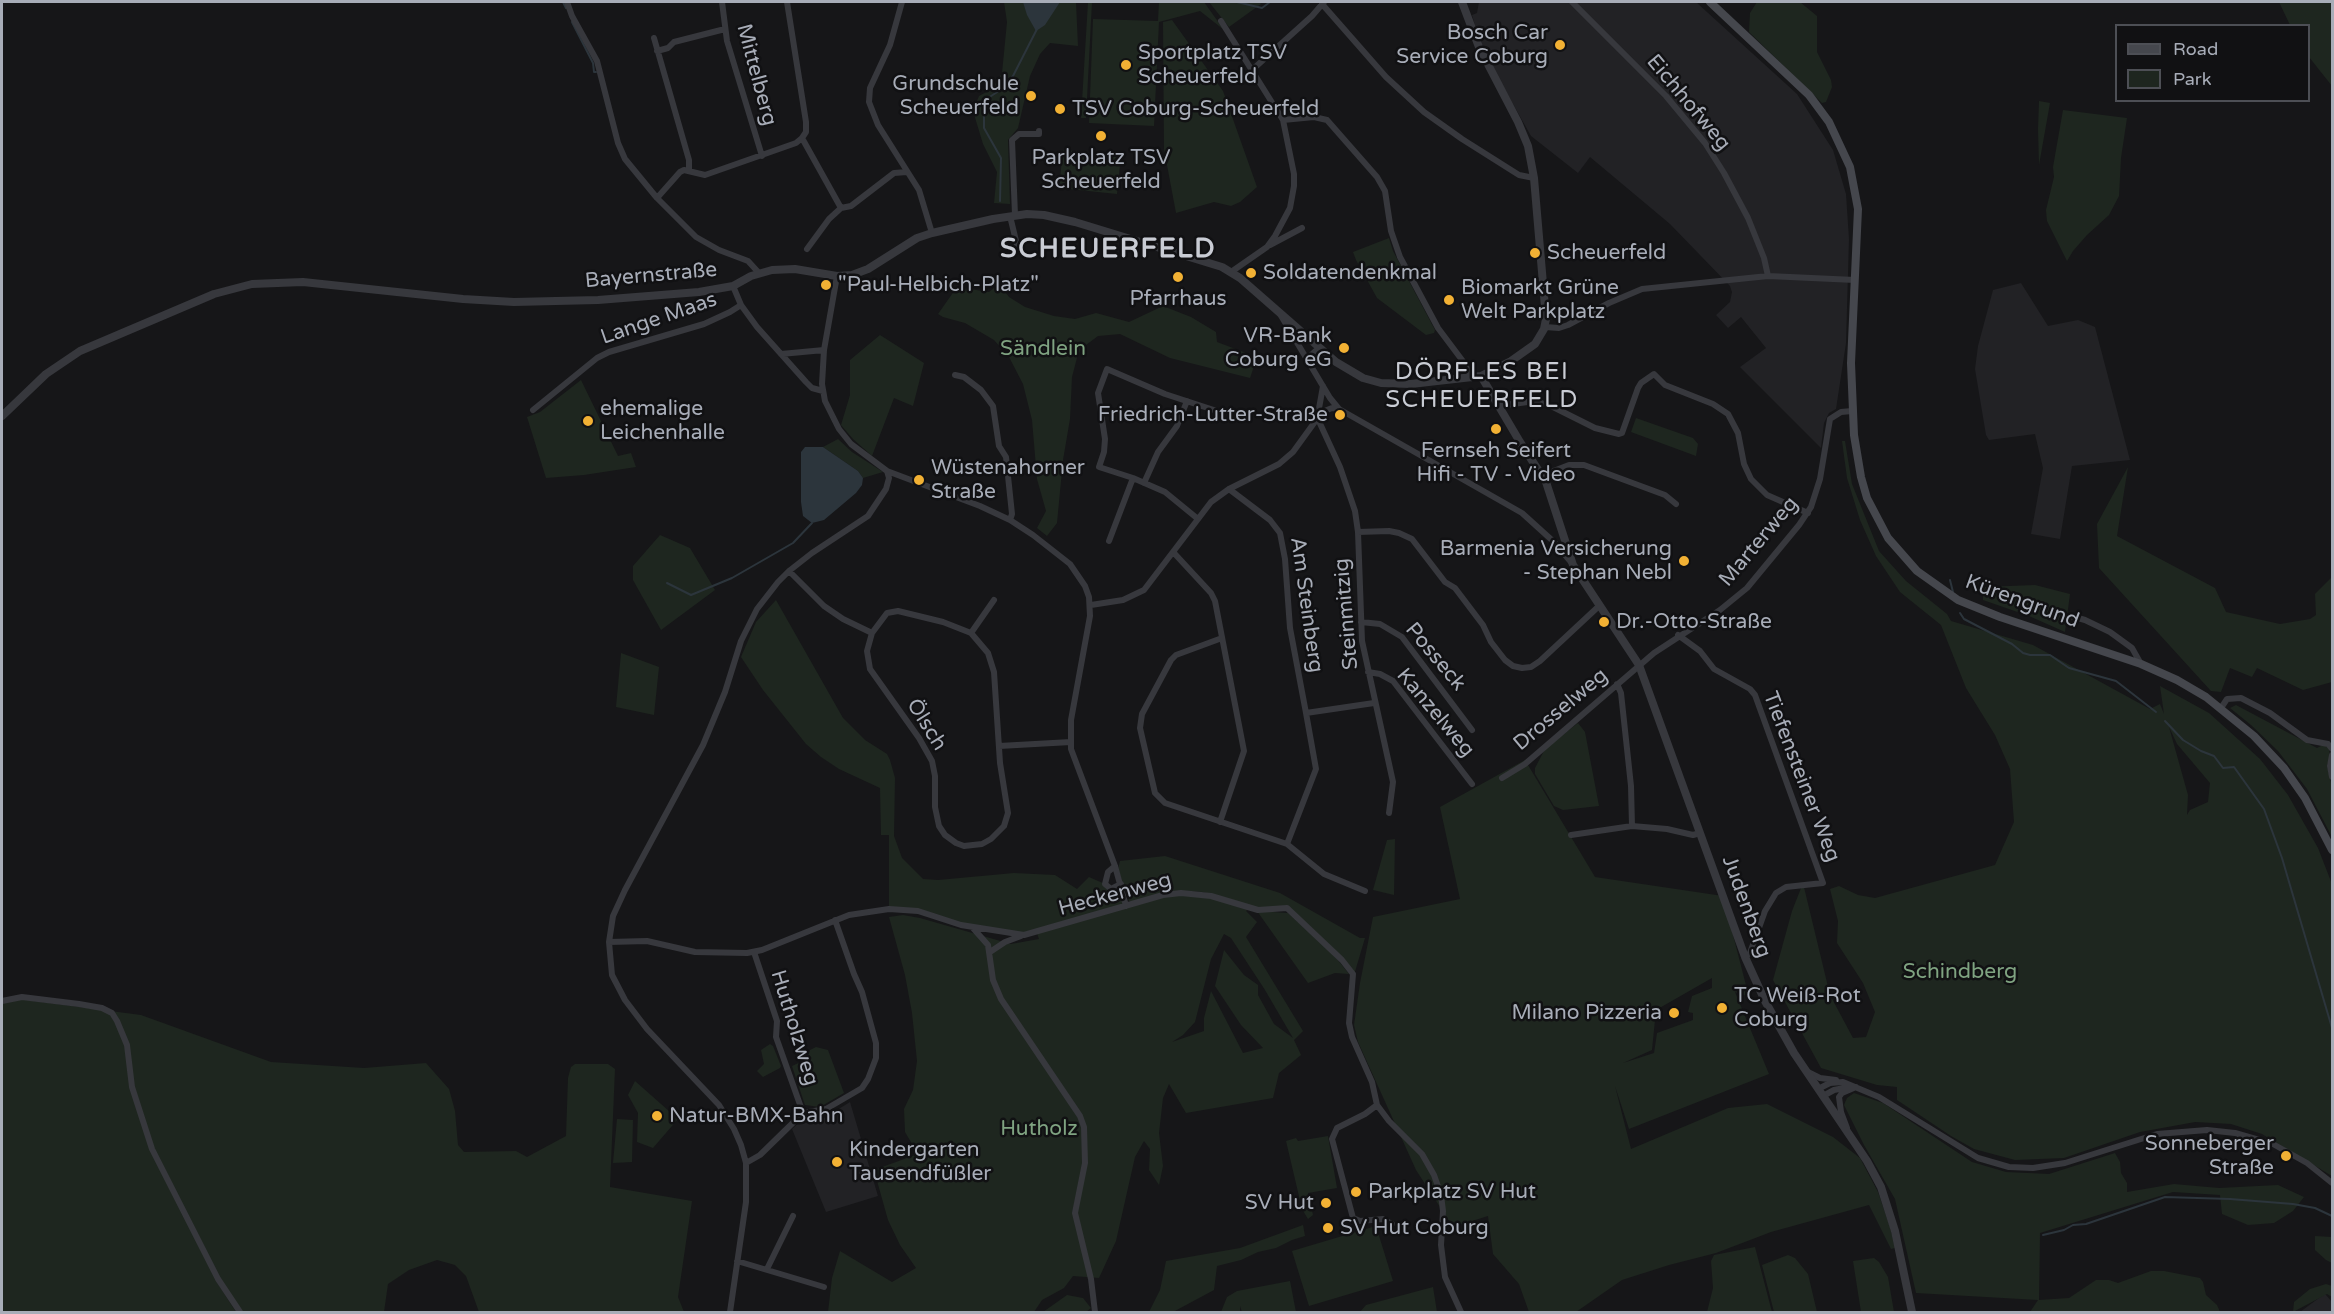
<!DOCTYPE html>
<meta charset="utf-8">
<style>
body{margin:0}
#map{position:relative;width:2334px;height:1314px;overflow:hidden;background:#161618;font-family:"Varela Round",sans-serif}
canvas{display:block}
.frame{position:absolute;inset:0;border:3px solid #a8adb8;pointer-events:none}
.legend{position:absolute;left:2115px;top:24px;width:195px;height:78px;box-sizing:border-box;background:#111113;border:2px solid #4d4f55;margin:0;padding:8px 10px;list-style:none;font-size:18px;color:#a8adb8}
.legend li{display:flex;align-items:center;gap:12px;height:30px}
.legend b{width:30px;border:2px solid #4d4f55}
</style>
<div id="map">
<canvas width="2334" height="1314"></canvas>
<div class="frame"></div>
<ul class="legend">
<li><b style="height:8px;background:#45474d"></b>Road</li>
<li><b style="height:16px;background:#1e261f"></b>Park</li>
</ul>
</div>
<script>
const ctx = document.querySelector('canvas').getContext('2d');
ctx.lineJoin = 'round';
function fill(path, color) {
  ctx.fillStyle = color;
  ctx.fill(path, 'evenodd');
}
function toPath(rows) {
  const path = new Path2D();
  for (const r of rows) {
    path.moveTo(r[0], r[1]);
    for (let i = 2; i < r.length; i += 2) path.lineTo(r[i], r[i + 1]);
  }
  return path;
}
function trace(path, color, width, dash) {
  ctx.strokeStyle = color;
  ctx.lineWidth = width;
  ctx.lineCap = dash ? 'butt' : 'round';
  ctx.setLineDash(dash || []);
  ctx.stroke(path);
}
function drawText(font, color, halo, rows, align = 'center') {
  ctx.font = font + ' "Varela Round",sans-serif';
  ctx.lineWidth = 5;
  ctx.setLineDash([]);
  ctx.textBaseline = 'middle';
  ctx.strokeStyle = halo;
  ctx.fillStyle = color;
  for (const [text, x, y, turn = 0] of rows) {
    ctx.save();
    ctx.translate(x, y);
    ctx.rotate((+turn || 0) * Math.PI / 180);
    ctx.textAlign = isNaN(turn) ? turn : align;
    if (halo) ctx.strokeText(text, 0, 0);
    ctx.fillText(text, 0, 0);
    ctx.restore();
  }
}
fill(toPath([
 [1479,2,1696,2,1797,94,1833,150,1846,194,1849,239,1846,343,1836,409,1829,413,1824,423,1821,448,1740,367,1766,348,1741,317,1728,328,1716,315,1730,302,1732,292,1730,286,1670,224,1590,157,1578,173,1531,136,1490,63,1477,32,1472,15,1477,13],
 [2021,283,2048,326,2078,320,2095,327,2130,460,2072,466,2060,539,2031,534,2043,468,2035,434,1989,440,1986,435,1975,369,1978,346,1993,290],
 [850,1102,878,1196,826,1212,792,1129,805,1117,824,1118],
 [2323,1295,2326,1295,2332,1302,2332,1312,2300,1312]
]), '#222225');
fill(toPath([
 [1004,2,1076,2,1078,46,1050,43,1040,54,1030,76,1018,128,1008,140,1010,204,994,203,997,172,983,144,973,111,979,96,992,89,1002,73,1007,22],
 [1088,2,1092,2,1086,118,1081,118],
 [1159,2,1204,2,1224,30,1200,11,1159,22,1154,126,1089,123,1093,19,1158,21],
 [1209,2,1259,2,1261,4,1229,27],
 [1757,2,1800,2,1817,16,1817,52,1831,80,1832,87,1826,102,1822,103,1749,32,1750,13],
 [2279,2,2332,2,2332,86,2309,57,2308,26,2290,25],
 [1172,20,1223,91,1257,187,1240,202,1231,206,1214,202,1176,213,1164,149,1163,22],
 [2039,101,2050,103,2039,165,2038,129],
 [2063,110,2127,118,2121,158,2119,196,2109,215,2087,235,2073,251,2067,261,2047,221,2046,210,2054,177,2053,167],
 [1063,150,1121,155,1117,194,1059,188],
 [1389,238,1393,251,1435,330,1434,333,1426,335,1377,298,1356,260,1353,252],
 [999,284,1009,297,1025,307,1054,316,1075,319,1096,313,1129,322,1163,306,1191,317,1216,332,1217,342,1257,357,1250,378,1170,358,1120,334,1098,336,1086,345,1078,354,1072,377,1070,419,1063,460,1057,523,1047,536,1037,528,1046,511,1037,479,1032,420,1023,384,1009,357,994,340,965,323,943,317,938,314,957,287,989,292],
 [880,335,924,363,913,406,894,398,872,456,853,439,841,425,850,395,850,360],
 [581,380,618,456,631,453,636,467,584,475,546,478,527,417,540,412],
 [1636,418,1693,438,1698,444,1696,456,1631,432],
 [838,439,852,452,883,472,863,478,858,471,823,447],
 [1842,441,1845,441,1852,484,1879,551,1906,581,1947,614,1951,621,2033,645,2150,709,2160,704,2164,714,2160,686,2209,713,2260,759,2288,795,2318,848,2332,884,2332,1176,2262,1134,2231,1124,2195,1122,2140,1132,2064,1158,2015,1160,1974,1149,1951,1136,1897,1100,1897,1087,1877,1085,1821,1068,1773,980,1792,911,1803,883,1830,995,1853,1038,1866,1037,1875,1012,1863,983,1837,943,1838,921,1830,889,1839,886,1858,895,1875,898,1995,865,2014,822,2010,769,1995,735,1966,688,1941,625,1900,592,1876,556,1860,520,1847,478],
 [2169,727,2177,744,2210,783,2208,802,2190,810,2187,815,2188,795],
 [2128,467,2117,536,2215,588,2226,612,2280,624,2310,619,2316,615,2315,594,2332,577,2332,682,2303,690,2257,668,2252,677,2230,668,2221,692,2211,691,2099,568,2097,524],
 [660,535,690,548,715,590,661,630,633,580,633,566],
 [2035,585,2070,594,2065,632,2029,616,1983,600,1983,587],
 [776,600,843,718,865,740,887,754,890,760,895,778,894,836,902,858,923,879,938,880,1014,873,1055,875,1077,889,1089,877,1105,884,1108,888,1121,884,1126,906,1181,893,1230,900,1203,892,1183,891,1137,901,1129,901,1118,869,1120,861,1165,856,1280,893,1360,938,1365,938,1354,975,1291,911,1250,907,1246,911,1257,922,1246,937,1303,1031,1294,1040,1301,1055,1279,1073,1273,1098,1186,1113,1169,1084,1163,1098,1159,1133,1163,1166,1159,1185,1149,1170,1150,1149,1144,1141,1135,1157,1116,1241,1099,1278,1073,1276,1064,1288,1042,1300,1034,1312,828,1312,832,1278,840,1251,892,1282,916,1268,900,1245,888,1220,874,1170,918,1154,905,1132,904,1109,913,1090,917,1061,912,1013,905,975,889,917,903,915,920,918,1011,944,1039,939,1037,933,1024,935,961,925,928,914,889,909,889,835,881,835,880,788,839,769,821,757,806,744,763,690,741,657,756,622],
 [1224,934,1231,938,1265,990,1293,1038,1274,1024,1258,995,1258,985,1244,975,1224,950,1215,986,1241,1025,1263,1048,1243,1053,1211,991,1204,1018,1204,1031,1172,1042,1183,1035,1195,1022,1211,959],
 [621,653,659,667,654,715,616,707],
 [2236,705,2317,748,2323,745,2329,748,2330,758,2327,765,2332,787,2332,837,2307,789,2278,751,2251,725,2230,708],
 [1578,723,1585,732,1599,806,1563,810,1554,806,1535,774,1535,768,1545,749],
 [1525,760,1595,877,1723,896,1749,997,1735,992,1769,1074,1629,1129,1615,1086,1631,1149,1728,1108,1767,1104,1833,1137,1860,1158,1878,1192,1890,1227,1895,1248,1891,1249,1869,1205,1771,1232,1716,1253,1669,1265,1622,1280,1576,1312,1529,1312,1519,1284,1493,1254,1488,1216,1453,1227,1416,1170,1358,1042,1354,1025,1360,983,1373,917,1460,899,1440,807],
 [1712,978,1712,988,1692,996,1688,1012,1693,1013,1693,1020,1657,1033,1654,1053,1623,1063,1652,1050,1656,1010],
 [1395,839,1394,895,1373,890,1387,840],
 [1257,911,1288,913,1333,954,1349,974,1335,973,1308,983],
 [11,998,141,1015,271,1062,364,1068,426,1063,449,1089,455,1111,458,1145,464,1152,516,1151,527,1157,566,1136,568,1078,571,1067,575,1064,608,1064,615,1069,610,1187,692,1201,678,1297,684,1312,479,1312,466,1276,455,1265,437,1260,409,1270,388,1284,384,1312,240,1312,216,1281,236,1312,2,1312,2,1001],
 [770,1044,773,1046,781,1066,780,1068,763,1077,757,1071,764,1064,761,1050],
 [816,1047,828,1050,844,1093,820,1107,805,1105,792,1066,807,1059,810,1050],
 [635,1081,678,1119,653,1148,637,1142,638,1113,628,1095],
 [1854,1093,1883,1103,1972,1162,2006,1172,2049,1174,2115,1153,2120,1162,2121,1173,2127,1183,2127,1192,2174,1184,2219,1188,2278,1185,2304,1197,2293,1211,2274,1223,2248,1225,2222,1214,2220,1195,2173,1192,2040,1233,2039,1300,2069,1298,2096,1280,2109,1280,2118,1283,2151,1271,2164,1271,2200,1278,2203,1282,2206,1295,2217,1305,2220,1312,2030,1312,2038,1300,1916,1293,1895,1199,1864,1145,1844,1105,1847,1098],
 [617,1119,633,1120,632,1162,613,1163],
 [1328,1136,1337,1188,1308,1193,1313,1215,1308,1219,1302,1209,1286,1141,1296,1138,1298,1141],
 [1303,1225,1305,1236,1292,1240,1276,1248,1258,1252,1241,1260,1217,1266,1214,1290,1173,1312,1149,1312,1160,1290,1166,1261,1240,1248],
 [1376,1226,1393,1281,1309,1306,1292,1251],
 [2315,1236,2332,1237,2332,1263,2326,1260,2315,1250],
 [1755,1247,1772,1312,1707,1312,1713,1288,1711,1261,1714,1255],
 [1788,1255,1795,1258,1808,1274,1817,1312,1774,1312,1762,1265],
 [1874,1258,1879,1262,1888,1277,1894,1312,1861,1312,1853,1261],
 [1290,1281,1296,1312,1242,1312,1240,1306,1240,1312,1221,1312,1227,1297,1237,1291],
 [2326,1284,2332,1286,2332,1297,2327,1294,2293,1312,2294,1302,2310,1289],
 [1433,1287,1437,1312,1360,1312,1366,1305],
 [1067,1295,1083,1298,1091,1308,1086,1312,1043,1312]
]), '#1e261f');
fill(toPath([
 [1023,2,1060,2,1045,25,1036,31,1027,15],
 [805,447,823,447,858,471,863,478,862,485,856,493,824,520,812,523,803,516,801,502,801,452]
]), '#2c353c');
trace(toPath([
 [563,2,566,8],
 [1237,2,1262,8,1270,2],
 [572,22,593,63,594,72,596,72],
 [1000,201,1001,158,984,128,984,108,988,98,1002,89,1013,76,1037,29],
 [1950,580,1953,592],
 [667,583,691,595,732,578,793,543,812,523],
 [1960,613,1964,619,2012,644,2023,653,2030,655,2050,655,2069,668,2116,681,2156,712],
 [2165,721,2183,740,2201,751,2214,756,2223,768,2234,767,2264,809,2282,858,2332,1028],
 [2043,1235,2064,1230,2073,1225,2086,1224,2165,1197,2230,1199,2293,1204,2315,1208,2332,1216]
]), '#2c353c', 2);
trace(toPath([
 [567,2,572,16,597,61,618,143,625,159,657,198,696,237,719,250,748,261,759,273],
 [722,2,727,41,762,156],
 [902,2,890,45,870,88,869,102,878,125,919,190,932,233],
 [1572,2,1666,96,1705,143,1724,173,1748,218,1764,258,1768,276],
 [1322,4,1386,77,1424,112,1462,139,1519,175,1534,178],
 [1221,21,1283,120,1294,174,1294,186,1290,208,1275,236,1267,247,1231,272],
 [654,38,689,160,689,171],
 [657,51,668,48,674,42,725,29],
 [1252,70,1312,16,1324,2],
 [1283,120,1314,117,1327,120,1377,177,1385,191,1391,231,1400,257,1438,328,1465,364,1472,378],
 [802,138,841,208],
 [657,198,680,172,684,170,705,175,796,143,802,138,806,132,806,122,787,2],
 [1015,215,1012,140,1019,134,1039,134,1039,131],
 [1010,216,1017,245],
 [1270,245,1302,228],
 [807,249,829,219,841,208,851,206,894,173,907,172],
 [741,305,757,327,806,382,812,388,823,391],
 [1280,314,1330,398,1339,409,1522,513,1554,542,1571,562],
 [1545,327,1559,328,1568,325,1609,303,1642,289,1768,276,1855,280],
 [781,354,824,350],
 [1310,364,1310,356,1320,347],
 [955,375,964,377,981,390,993,406,999,446,1006,457,1012,514,1010,520],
 [1498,406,1535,401,1551,406,1595,428,1619,434,1622,433,1638,388,1641,383,1654,374,1665,385,1713,404,1728,414,1738,433,1744,464,1751,479,1767,495,1808,513],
 [533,410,597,358,609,352,704,324,730,312,741,305,733,286],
 [1318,414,1323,386],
 [1317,417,1340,467,1355,511,1358,532,1362,641,1393,782,1389,813],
 [887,471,980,506,1010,520,1033,535,1070,564,1085,586,1089,597,1090,616,1071,720,1071,749,1115,866,1126,906],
 [1543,475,1569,465,1584,465,1665,495,1676,504],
 [1144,483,1158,452,1177,426,1187,401],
 [1229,489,1270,520,1280,533,1285,559,1290,628,1306,713,1374,703],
 [1198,519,1165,492,1133,478,1099,467,1104,452,1105,439,1098,393,1107,369,1165,394,1220,412],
 [1358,532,1389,531,1399,533,1412,539,1445,582,1455,588,1483,625,1491,642,1505,660,1513,666,1522,668,1531,667,1540,661,1599,606],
 [1109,541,1133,478],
 [1174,553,1211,593,1215,601,1244,751,1220,822],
 [789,571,824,606,843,619,872,633,867,651,870,669,919,738,932,761,935,776,935,807,939,826,945,835,956,843,964,846,982,844,991,839,1004,826,1008,813,1000,763,994,672,988,653,971,633,943,622,898,611,887,613,872,633],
 [1091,605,1123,600,1144,590,1211,502,1229,489,1279,464,1293,452,1322,412,1332,408,1339,409],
 [2071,616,2085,620,2110,632,2132,648,2141,664],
 [1361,622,1380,624,1402,637,1472,730],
 [971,633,994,600],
 [1678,635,1700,651,1714,669,1750,689,1755,695,1823,883,1786,887,1776,893,1765,911,1750,953,1745,957],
 [1222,638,1176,655,1171,660,1142,714,1140,728,1155,793,1165,803,1287,844],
 [1368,672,1380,674,1393,681,1472,784],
 [1617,684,1621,693,1631,786,1632,826],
 [2221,708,2227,699,2241,698,2270,713,2307,740,2328,744,2332,749],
 [1306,713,1316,769,1287,844,1324,874,1365,891],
 [999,746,1071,742],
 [2332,755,2330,766,2332,777],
 [1502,778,1525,764,1654,653,1720,610,1747,588,1799,525,1811,507,1820,479,1830,419,1841,412,1852,411],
 [1571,835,1632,826,1667,829,1693,835,1700,833],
 [1115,866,1108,872,1105,884,1111,889,1121,884],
 [972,927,988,945,993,980,1001,999,1080,1116,1084,1127,1085,1163,1075,1213,1091,1279,1095,1312],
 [609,942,647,941,695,952,747,953,762,950,849,915,889,909,918,911,961,925,1024,935,1163,895,1181,893,1211,896,1258,910,1287,908,1342,960,1353,974,1349,1023,1352,1037,1372,1082,1377,1105,1389,1121,1422,1154,1434,1175,1441,1195,1443,1211,1441,1245,1445,1277,1461,1312],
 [754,952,777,1021,776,1037,803,1113],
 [990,952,1005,942,1021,936],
 [2,1001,22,997,79,1004,102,1008,112,1013,117,1021,127,1045,132,1087,152,1149,218,1279,240,1312],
 [1806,1071,1820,1078,1836,1080],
 [1818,1089,1830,1083,1843,1082,1879,1097,1978,1158,2009,1167,2033,1168,2065,1163,2157,1134,2207,1130,2235,1133,2273,1144,2307,1163,2332,1183],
 [1823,1096,1834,1090,1849,1087],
 [1377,1105,1365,1114,1337,1128,1332,1139,1353,1218,1360,1221,1383,1219,1392,1224],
 [1847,1128,1841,1112,1839,1097,1842,1093,1856,1087],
 [746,1163,760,1155,803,1113,826,1109,862,1088,868,1079,876,1058,876,1043,862,992,854,974,835,920],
 [737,1261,824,1287],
 [767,1269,793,1216],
 [730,1312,746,1202,746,1163,741,1145,734,1129,719,1105,647,1029,625,1000,612,975,609,942,613,916,625,890,703,745,725,692,741,641,757,609,778,582,789,571,812,553,868,516,886,489,889,478,887,471,851,444,839,429,825,401,822,384,824,350,837,276]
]), '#37383d', 6);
trace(toPath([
 [1481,376,1520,442,1546,482,1573,565,1639,665,1745,957,1765,1001,1794,1053,1867,1161,1881,1187,1895,1231,1912,1312],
 [2,416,46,374,80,351,214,294,252,284,303,282,463,299,514,302,598,300,699,292,733,286,751,276,772,270,795,269,837,276,852,275,868,269,917,238,932,233,993,219,1027,214,1044,215,1075,222,1222,267,1240,278,1336,362,1363,378,1381,383,1411,384,1481,376,1511,361,1535,344,1544,329,1546,319,1534,178,1528,146,1518,122,1479,47,1462,2]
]), '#37383d', 8);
trace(toPath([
 [1710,2,1809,95,1829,122,1850,167,1858,209,1851,363,1854,435,1861,477,1867,498,1888,538,1917,571,1958,600,2000,617,2141,664,2177,680,2206,697,2254,736,2284,768,2305,798,2332,850]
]), '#45474d', 8);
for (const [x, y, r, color] of [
 [1560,45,6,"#f2b134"],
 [1126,65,6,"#f2b134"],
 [1031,96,6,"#f2b134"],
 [1060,109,6,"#f2b134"],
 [1101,136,6,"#f2b134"],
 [1535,253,6,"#f2b134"],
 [1251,273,6,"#f2b134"],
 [1178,277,6,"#f2b134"],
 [826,285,6,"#f2b134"],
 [1449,300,6,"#f2b134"],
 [1344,348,6,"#f2b134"],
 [1340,415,6,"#f2b134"],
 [588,421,6,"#f2b134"],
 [1496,429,6,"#f2b134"],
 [919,480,6,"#f2b134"],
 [1684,561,6,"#f2b134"],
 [1604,622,6,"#f2b134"],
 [1722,1008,6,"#f2b134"],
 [1674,1013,6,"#f2b134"],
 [657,1116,6,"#f2b134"],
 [2286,1156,6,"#f2b134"],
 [837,1162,6,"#f2b134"],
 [1356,1192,6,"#f2b134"],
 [1326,1203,6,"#f2b134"],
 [1328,1228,6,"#f2b134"]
]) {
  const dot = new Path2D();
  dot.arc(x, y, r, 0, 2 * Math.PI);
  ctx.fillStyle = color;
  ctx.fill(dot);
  trace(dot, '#111113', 2);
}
drawText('21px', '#a8adb8', '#111113', [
 ["Bosch Car",1548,33,"right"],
 ["Service Coburg",1548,57,"right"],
 ["Sportplatz TSV",1138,53],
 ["Scheuerfeld",1138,77],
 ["Grundschule",1019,84,"right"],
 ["Scheuerfeld",1019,108,"right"],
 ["TSV Coburg-Scheuerfeld",1072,109],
 ["Parkplatz TSV",1101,158,"center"],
 ["Scheuerfeld",1101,182,"center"],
 ["Scheuerfeld",1547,253],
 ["Soldatendenkmal",1263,273],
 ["\"Paul-Helbich-Platz\"",838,285],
 ["Biomarkt Grüne",1461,288],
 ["Welt Parkplatz",1461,312],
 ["Pfarrhaus",1178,299,"center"],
 ["VR-Bank",1332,336,"right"],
 ["Coburg eG",1332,360,"right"],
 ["ehemalige",600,409],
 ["Leichenhalle",600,433],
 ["Friedrich-Lutter-Straße",1328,415,"right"],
 ["Fernseh Seifert",1496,451,"center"],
 ["Hifi - TV - Video",1496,475,"center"],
 ["Wüstenahorner",931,468],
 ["Straße",931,492],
 ["Barmenia Versicherung",1672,549,"right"],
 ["- Stephan Nebl",1672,573,"right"],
 ["Dr.-Otto-Straße",1616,622],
 ["TC Weiß-Rot",1734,996],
 ["Coburg",1734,1020],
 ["Milano Pizzeria",1662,1013,"right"],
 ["Natur-BMX-Bahn",669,1116],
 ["Sonneberger",2274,1144,"right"],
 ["Straße",2274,1168,"right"],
 ["Kindergarten",849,1150],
 ["Tausendfüßler",849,1174],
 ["Parkplatz SV Hut",1368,1192],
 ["SV Hut",1314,1203,"right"],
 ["SV Hut Coburg",1340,1228]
], 'left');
drawText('21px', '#a8adb8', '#111113', [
 ["Mittelberg",756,75,75],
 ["Eichhofweg",1688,103,50],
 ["Bayernstraße",651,276,-5],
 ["Lange Maas",659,319,-19],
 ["Marterweg",1759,542,-50],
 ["Kürengrund",2022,602,20],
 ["Am Steinberg",1306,605,82],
 ["Steinmitzig",1347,614,-95],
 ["Posseck",1435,657,50],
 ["Drosselweg",1561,710,-40],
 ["Kanzelweg",1435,713,50],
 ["Ölsch",926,725,58],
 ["Tiefensteiner Weg",1801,777,69],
 ["Heckenweg",1115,895,-15],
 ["Judenberg",1746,907,70],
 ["Hutholzweg",794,1028,73]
]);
drawText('21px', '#7fa381', '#111113', [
 ["Sändlein",1043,349],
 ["Schindberg",1960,972],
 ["Hutholz",1039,1129]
]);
ctx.letterSpacing = '1.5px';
drawText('24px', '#c9ccd4', '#111113', [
 ["DÖRFLES BEI",1482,373],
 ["SCHEUERFELD",1482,401]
]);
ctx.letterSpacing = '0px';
ctx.letterSpacing = '1.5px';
drawText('bold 27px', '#c9ccd4', '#111113', [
 ["SCHEUERFELD",1108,250]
]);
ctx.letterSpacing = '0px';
</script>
